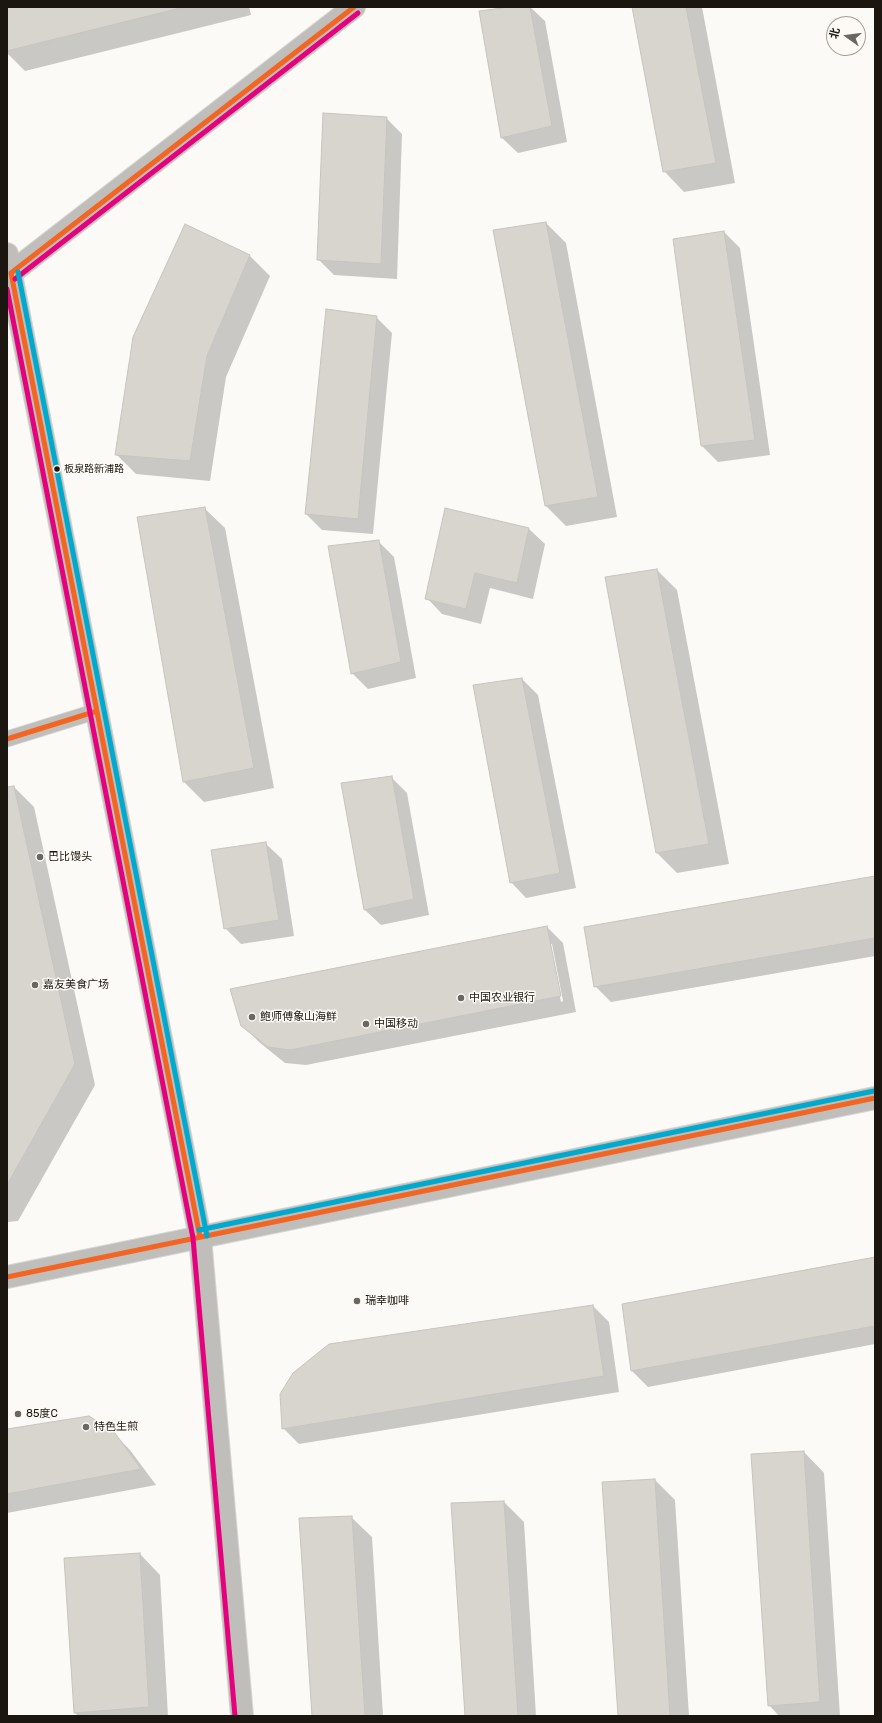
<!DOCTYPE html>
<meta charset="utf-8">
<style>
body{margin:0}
#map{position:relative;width:882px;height:1723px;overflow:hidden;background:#fcfaf7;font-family:Rubik,"Noto Sans SC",sans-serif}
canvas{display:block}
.frame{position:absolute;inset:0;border:8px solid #1b1610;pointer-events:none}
.north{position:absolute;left:826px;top:16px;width:40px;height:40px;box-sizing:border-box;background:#fdfaf6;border:1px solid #a39f9a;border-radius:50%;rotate:284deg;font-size:11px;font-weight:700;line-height:16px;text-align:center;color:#1b1610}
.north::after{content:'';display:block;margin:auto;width:14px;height:18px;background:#6a6661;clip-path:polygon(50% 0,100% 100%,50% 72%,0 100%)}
</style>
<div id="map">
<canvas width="882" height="1723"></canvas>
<div class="frame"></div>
<div class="north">北</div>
</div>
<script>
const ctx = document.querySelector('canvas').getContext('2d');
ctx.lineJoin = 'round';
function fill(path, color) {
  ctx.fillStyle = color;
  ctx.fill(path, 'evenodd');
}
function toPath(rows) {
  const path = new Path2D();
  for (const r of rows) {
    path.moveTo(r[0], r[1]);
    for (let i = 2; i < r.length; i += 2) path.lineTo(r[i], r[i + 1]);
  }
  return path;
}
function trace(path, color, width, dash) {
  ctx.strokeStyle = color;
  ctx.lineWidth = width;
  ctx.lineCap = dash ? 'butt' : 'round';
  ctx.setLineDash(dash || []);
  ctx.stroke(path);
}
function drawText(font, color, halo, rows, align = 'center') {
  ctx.font = font + ' Rubik,"Noto Sans SC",sans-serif';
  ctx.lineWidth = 3;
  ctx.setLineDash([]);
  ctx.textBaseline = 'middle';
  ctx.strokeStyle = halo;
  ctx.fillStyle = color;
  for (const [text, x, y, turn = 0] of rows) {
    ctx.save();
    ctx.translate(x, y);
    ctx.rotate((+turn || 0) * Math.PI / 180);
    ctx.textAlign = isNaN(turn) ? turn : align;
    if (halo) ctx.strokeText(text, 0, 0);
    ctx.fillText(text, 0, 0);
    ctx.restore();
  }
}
fill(toPath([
 [7,7,249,7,251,15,25,71,7,53],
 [518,7,530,7,545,21,567,142,518,153,502,138],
 [633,7,702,7,735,183,684,192,664,171],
 [386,118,402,134,397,279,334,275,318,259],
 [546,223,566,243,617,517,566,526,546,506],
 [186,226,250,256,270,276,226,377,210,481,136,474,116,454],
 [724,232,740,248,770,455,718,462,702,446,674,240],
 [376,317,392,333,373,534,322,530,306,514],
 [204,508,225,528,274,788,204,802,184,782,138,518],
 [529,529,545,544,533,599,490,588,481,624,442,614,427,598],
 [378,541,394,557,416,678,368,689,352,673],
 [657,570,677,590,729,864,677,873,657,853],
 [522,679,538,695,576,888,526,898,511,882],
 [391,777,407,793,429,915,381,925,365,910],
 [14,787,34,807,95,1085,18,1221,7,1222,7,788],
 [266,844,282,859,294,936,241,944,225,928],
 [875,877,875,956,611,1002,595,986],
 [547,927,563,943,576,1012,306,1065,285,1063,259,1042,242,1025],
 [550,944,552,944,563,1001,561,1002],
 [875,1258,875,1344,648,1387,632,1371,623,1305],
 [593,1306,609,1322,619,1392,299,1444,283,1428],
 [7,1430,114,1434,130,1450,156,1485,7,1513],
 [804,1452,824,1473,840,1716,779,1716,769,1705],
 [655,1480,675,1500,689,1716,619,1716],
 [504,1502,524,1522,536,1716,466,1716],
 [351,1517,372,1537,383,1716,313,1716],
 [140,1554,160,1575,168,1716,78,1716,75,1713]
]), '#0003');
const building = toPath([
 [7,7,184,7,7,51,7,7],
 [510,7,530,7,552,126,501,138,479,11,510,7],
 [632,7,686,7,716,163,663,172,632,7],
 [323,113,387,117,381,264,317,260,323,113],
 [546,222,598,497,545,506,493,230,546,222],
 [185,224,250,255,207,356,190,461,115,455,133,337,185,224],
 [724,231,755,440,701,446,673,239,724,231],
 [326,309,377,316,358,519,305,514,326,309],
 [205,507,254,768,183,782,137,517,205,507],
 [445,508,529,528,517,583,475,573,466,609,425,599,445,508],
 [379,540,401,662,351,674,328,546,379,540],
 [657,569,709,844,656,853,605,577,657,569],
 [522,678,560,873,510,883,473,685,522,678],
 [392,776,414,899,364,910,341,783,392,776],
 [14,786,75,1064,7,1185,7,787,14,786],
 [266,842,279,920,224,929,211,850,266,842],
 [875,876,875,938,594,987,584,927,875,876],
 [547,926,561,996,290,1050,268,1047,241,1026,230,989,547,926],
 [875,1257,875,1326,631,1371,622,1304,875,1257],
 [593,1305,604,1376,282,1429,280,1394,293,1373,329,1344,593,1305],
 [89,1416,115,1433,141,1469,7,1494,7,1429,89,1416],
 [804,1451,820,1702,768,1706,751,1454,804,1451],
 [655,1479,670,1716,618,1716,602,1482,655,1479],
 [504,1501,518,1716,465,1716,451,1503,504,1501],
 [352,1516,365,1716,312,1716,299,1518,352,1516],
 [140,1553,149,1707,74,1713,64,1558,140,1553]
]);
fill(building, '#d8d5cf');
trace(building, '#c7c4bf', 1);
const service = toPath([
 [7,739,97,711]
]);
const minor = toPath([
 [7,274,11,273,354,7],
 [7,1277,875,1098]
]);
const tertiary = toPath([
 [7,254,200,1237,242,1716]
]);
trace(service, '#d7d6d3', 17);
trace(minor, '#d7d6d3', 24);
trace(tertiary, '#d7d6d3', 24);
trace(service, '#c0bebb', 15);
trace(minor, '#c0bebb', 22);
trace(tertiary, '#c0bebb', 22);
trace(toPath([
 [11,273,200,1237],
 [11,273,354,7],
 [7,739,97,711],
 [7,1277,875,1098]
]), '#f26522', 5);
trace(toPath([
 [15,279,358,13],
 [7,289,193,1238,235,1716]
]), '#e5007d', 5);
trace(toPath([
 [18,272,207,1236],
 [199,1230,874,1091]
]), '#00a9ce', 5);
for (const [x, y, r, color] of [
 [57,469,3.5,"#1b1610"],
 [40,857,4,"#6a6661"],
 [35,985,4,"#6a6661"],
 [461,998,4,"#6a6661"],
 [252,1017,4,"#6a6661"],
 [366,1024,4,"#6a6661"],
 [357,1301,4,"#6a6661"],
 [18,1414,4,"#6a6661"],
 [86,1427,4,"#6a6661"]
]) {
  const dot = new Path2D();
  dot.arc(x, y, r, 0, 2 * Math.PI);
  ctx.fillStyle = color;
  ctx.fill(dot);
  trace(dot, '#fdfaf6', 1.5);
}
drawText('10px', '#1b1610', '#fdfaf6', [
 ["板泉路新浦路",64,469]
], 'left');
drawText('11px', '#1b1610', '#fdfaf6', [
 ["巴比馒头",48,857],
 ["嘉友美食广场",43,985],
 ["中国农业银行",469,998],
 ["鲍师傅象山海鲜",260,1017],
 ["中国移动",374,1024],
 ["瑞幸咖啡",365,1301],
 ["85度C",26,1414],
 ["特色生煎",94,1427]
], 'left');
</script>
